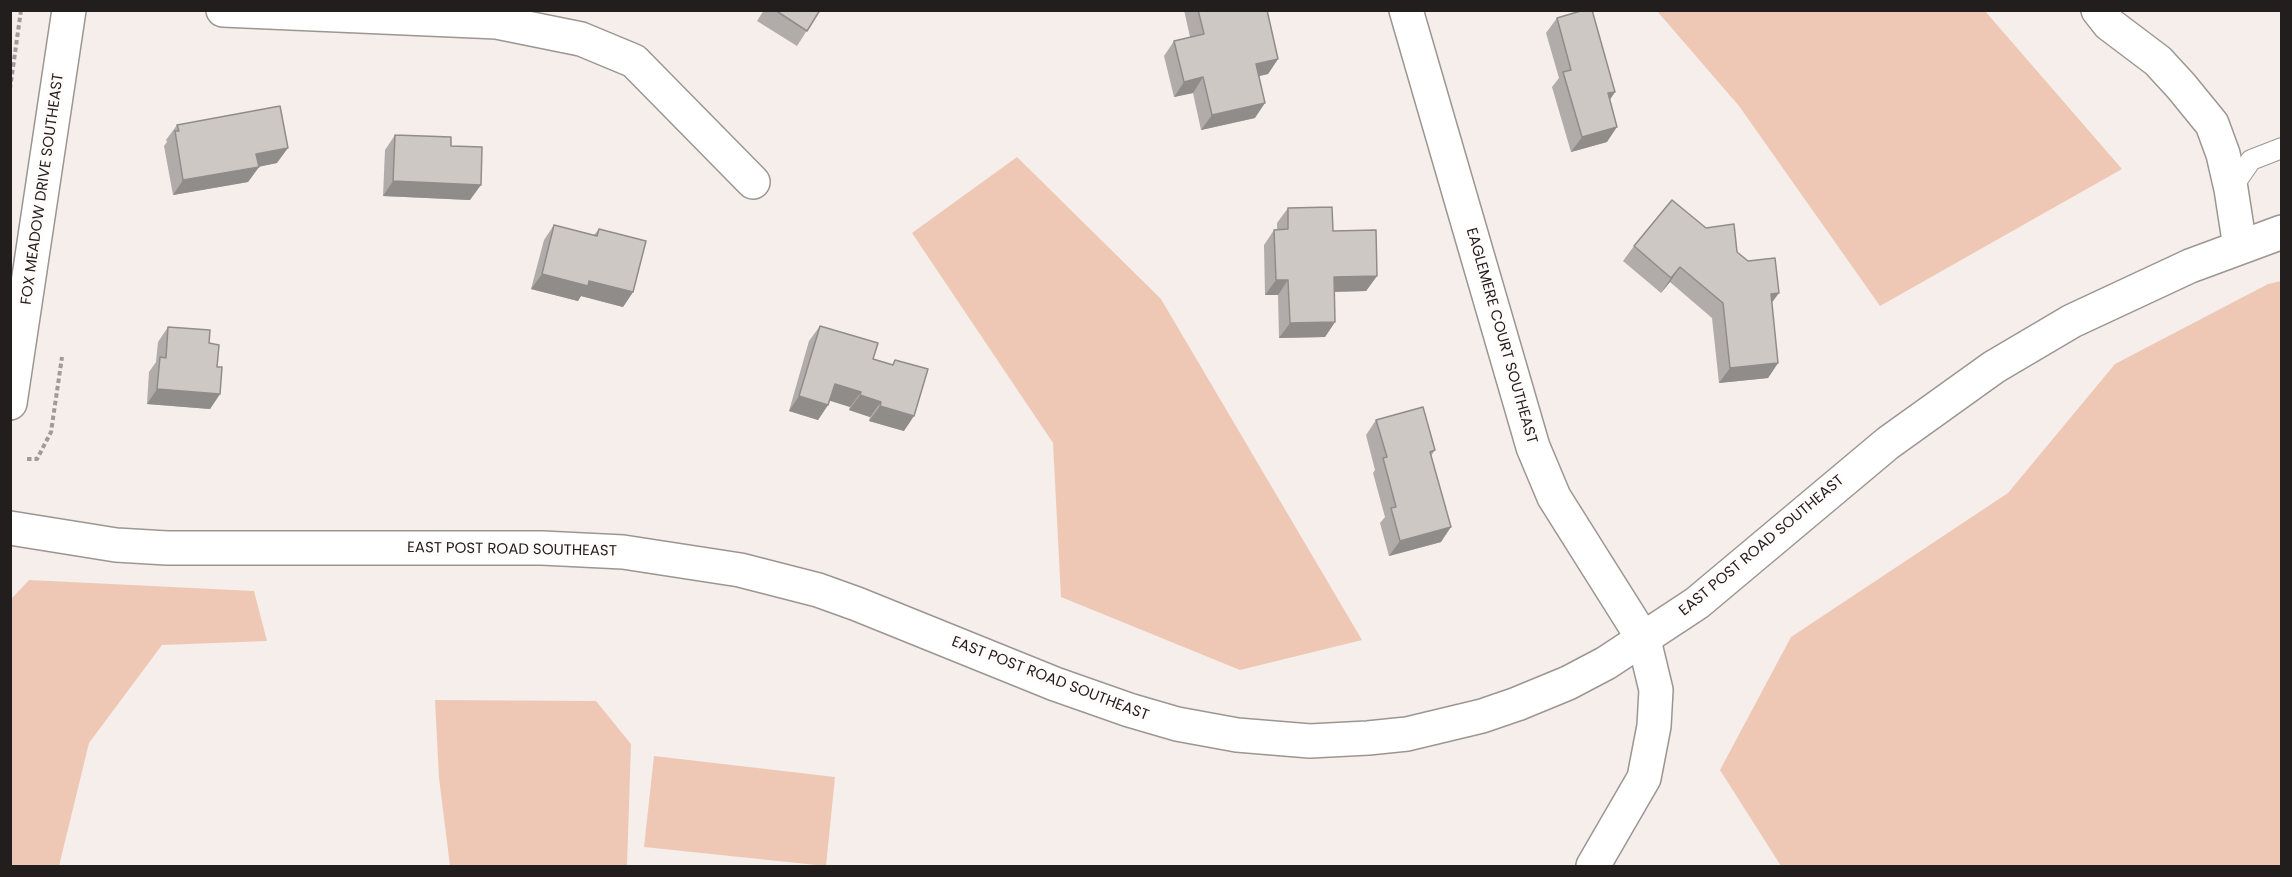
<!DOCTYPE html>
<style>
body{margin:0}
#map{position:relative;width:2292px;height:877px;overflow:hidden;background:#f5eeeb;font-family:Poppins,sans-serif}
canvas{display:block}
.frame{position:absolute;inset:0;border:12px solid #211e1d;pointer-events:none}
</style>
<div id="map">
<canvas width="2292" height="877"></canvas>
<div class="frame"></div>
</div>
<script>
const ctx = document.querySelector('canvas').getContext('2d');
ctx.lineJoin = 'round';
function fill(path, color) {
  ctx.fillStyle = color;
  ctx.fill(path, 'evenodd');
}
function toPath(rows) {
  const path = new Path2D();
  for (const r of rows) {
    path.moveTo(r[0], r[1]);
    for (let i = 2; i < r.length; i += 2) path.lineTo(r[i], r[i + 1]);
  }
  return path;
}
function trace(path, color, width, dash) {
  ctx.strokeStyle = color;
  ctx.lineWidth = width;
  ctx.lineCap = dash ? 'butt' : 'round';
  ctx.setLineDash(dash || []);
  ctx.stroke(path);
}
function drawText(font, color, halo, rows, align = 'center') {
  ctx.font = font + ' Poppins,sans-serif';
  ctx.lineWidth = 6;
  ctx.setLineDash([]);
  ctx.textBaseline = 'middle';
  ctx.strokeStyle = halo;
  ctx.fillStyle = color;
  for (const [text, x, y, turn = 0] of rows) {
    ctx.save();
    ctx.translate(x, y);
    ctx.rotate((+turn || 0) * Math.PI / 180);
    ctx.textAlign = isNaN(turn) ? turn : align;
    if (halo) ctx.strokeText(text, 0, 0);
    ctx.fillText(text, 0, 0);
    ctx.restore();
  }
}
fill(toPath([
 [1657,11,1985,11,2122,169,1880,306,1739,106],
 [1017,157,1161,299,1362,640,1240,670,1061,597,1053,443,912,233],
 [2281,281,2281,866,1781,866,1720,770,1791,637,2008,493,2115,364,2268,284],
 [29,580,254,591,267,641,162,645,89,743,59,866,11,866,11,599],
 [435,700,596,701,631,744,627,866,450,866,439,778],
 [654,756,835,777,826,866,644,847]
]), '#efc8b5');
const lane = toPath([
 [2231,189,2251,160,2282,148]
]);
const street = toPath([
 [223,10,497,22,581,39,634,61,753,182],
 [1406,10,1533,447,1554,497,1644,640,1656,690,1654,726,1644,778,1593,866],
 [2098,10,2109,24,2158,61,2181,86,2212,124,2223,154,2231,189,2240,247],
 [10,403,69,10]
]);
const secondary = toPath([
 [10,528,116,545,167,548,542,548,623,552,740,570,818,590,857,604,1055,684,1129,710,1177,724,1237,735,1310,741,1368,738,1407,734,1482,716,1517,704,1568,683,1606,663,1697,603,1888,443,1994,367,2072,321,2190,266,2282,232]
]);
trace(lane, '#9c9692', 22);
trace(street, '#9c9692', 36);
trace(secondary, '#9c9692', 36);
trace(toPath([
 [10,89,21,10],
 [27,459,37,459,51,432,62,357]
]), '#a09b98', 4, [4.5, 3]);
trace(lane, '#fff', 20);
trace(street, '#fff', 33);
trace(secondary, '#fff', 33);
fill(toPath([
 [764,10,820,10,797,46,757,21],
 [1184,10,1267,10,1278,59,1268,74,1259,76,1255,118,1201,130,1193,93,1174,97,1164,56,1174,41,1190,37],
 [1557,18,1615,92,1609,100,1607,142,1571,152,1552,87,1559,78,1546,33],
 [177,125,277,163,259,167,248,182,173,195,164,146,167,142,166,140],
 [395,135,451,146,470,200,383,196,385,150],
 [1288,208,1333,231,1377,276,1366,291,1335,292,1335,322,1325,337,1279,338,1278,295,1265,295,1264,245,1274,230,1277,229,1277,223],
 [554,225,594,235,599,229,633,292,623,307,581,296,578,301,531,289,544,240],
 [1706,228,1737,252,1772,304,1778,363,1768,378,1719,383,1712,318,1670,282,1661,293,1623,261,1634,246],
 [820,326,873,359,892,365,895,360,904,431,869,421,870,417,849,410,850,407,830,400,828,405,818,420,789,411,809,341],
 [168,327,217,367,220,394,210,409,147,404,149,372,156,362,158,342],
 [1376,420,1435,450,1431,456,1441,542,1389,556,1380,523,1385,517,1373,473,1375,470,1366,435]
]), '#b1aca9');
fill(toPath([
 [1278,59,1268,74,1246,79,1256,64],
 [1203,77,1193,93,1174,97,1184,82],
 [1615,92,1605,107,1608,93],
 [1265,103,1255,118,1201,130,1212,115],
 [1617,127,1607,142,1571,152,1582,137],
 [288,148,277,163,246,169,256,154],
 [259,167,248,182,173,195,183,180],
 [393,181,481,185,470,200,383,196],
 [1680,267,1670,282,1661,293,1671,278],
 [542,274,589,281,633,292,623,307,581,296,578,301,531,289],
 [1377,276,1366,291,1324,292,1334,277],
 [1276,280,1288,280,1278,295,1265,295],
 [1779,293,1768,308,1771,294],
 [1335,322,1325,337,1279,338,1290,323],
 [1778,363,1768,378,1719,383,1730,368],
 [835,384,861,392,850,407,824,399],
 [157,389,220,394,210,409,147,404],
 [860,395,881,402,870,417,849,410],
 [799,396,828,405,818,420,789,411],
 [880,406,914,416,904,431,869,421],
 [1451,527,1441,542,1389,556,1400,541]
]), '#908c8a');
const building = toPath([
 [775,10,820,10,807,31,775,10],
 [1198,10,1267,10,1278,59,1256,64,1265,103,1212,115,1203,77,1184,82,1174,41,1204,34,1198,10],
 [1584,10,1592,10,1615,92,1608,93,1617,127,1582,137,1563,72,1571,70,1557,18,1584,10],
 [280,106,288,148,256,154,259,167,183,180,175,131,179,131,177,125,280,106],
 [395,135,451,137,451,146,482,147,481,185,393,181,395,135],
 [1672,200,1706,228,1734,224,1737,252,1748,261,1775,258,1779,293,1771,294,1778,363,1730,368,1723,303,1680,267,1671,278,1634,246,1672,200],
 [1332,207,1333,231,1376,230,1377,276,1334,277,1335,322,1290,323,1288,280,1276,280,1274,230,1288,229,1288,208,1332,207],
 [554,225,597,236,599,229,646,241,633,292,589,281,588,286,542,274,554,225],
 [820,326,878,343,873,359,893,365,895,360,928,369,914,416,880,406,881,402,860,395,861,392,835,384,828,405,799,396,820,326],
 [168,327,210,330,209,343,219,345,217,367,222,367,220,394,157,389,160,357,166,358,168,327],
 [1423,407,1435,450,1430,452,1451,527,1400,541,1391,508,1396,507,1383,458,1387,457,1376,420,1423,407]
]);
fill(building, '#cec8c5');
trace(building, '#908c8a', 1.5);
drawText('15px', '#211e1d', '#fffcfb', [
 ["FOX MEADOW DRIVE SOUTHEAST",43,189,-82],
 ["EAGLEMERE COURT SOUTHEAST",1501,336,74],
 ["EAST POST ROAD SOUTHEAST",1762,546,-40],
 ["EAST POST ROAD SOUTHEAST",512,550,1],
 ["EAST POST ROAD SOUTHEAST",1050,679,21]
]);
</script>
